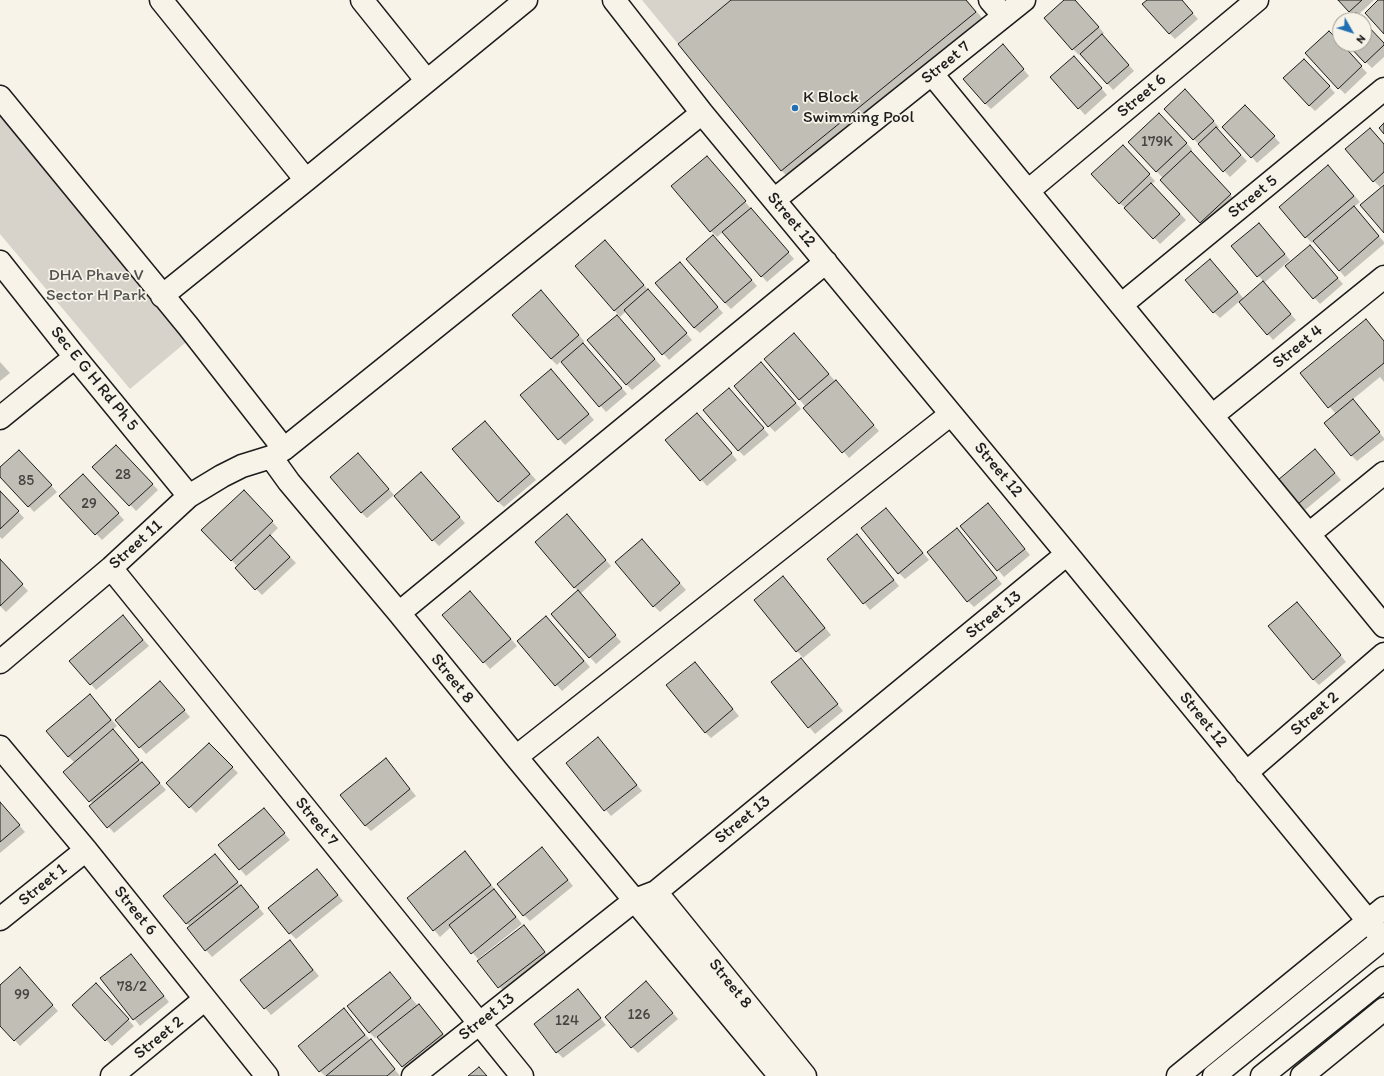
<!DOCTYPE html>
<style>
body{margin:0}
#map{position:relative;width:1384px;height:1076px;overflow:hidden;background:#f7f3e8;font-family:Itim,sans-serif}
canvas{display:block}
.north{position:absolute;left:1332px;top:12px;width:40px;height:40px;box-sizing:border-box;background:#f7f3e8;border:1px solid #9f9d96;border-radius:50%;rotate:129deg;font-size:11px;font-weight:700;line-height:16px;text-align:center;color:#1c1c1c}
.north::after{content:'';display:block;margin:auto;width:14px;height:18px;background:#1f6fb2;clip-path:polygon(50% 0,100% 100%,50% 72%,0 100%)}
</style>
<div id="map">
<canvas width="1384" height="1076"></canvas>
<div class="north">N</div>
</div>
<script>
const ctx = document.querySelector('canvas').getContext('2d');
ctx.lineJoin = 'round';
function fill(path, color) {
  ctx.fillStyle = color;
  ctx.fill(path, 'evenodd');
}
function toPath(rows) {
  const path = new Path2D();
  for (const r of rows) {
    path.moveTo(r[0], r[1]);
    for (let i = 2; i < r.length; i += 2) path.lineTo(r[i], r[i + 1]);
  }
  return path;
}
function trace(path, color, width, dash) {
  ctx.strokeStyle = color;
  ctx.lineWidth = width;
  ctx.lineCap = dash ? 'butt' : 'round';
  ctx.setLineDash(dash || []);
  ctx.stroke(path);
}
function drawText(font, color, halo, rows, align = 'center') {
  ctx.font = font + ' Itim,sans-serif';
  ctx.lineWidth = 3.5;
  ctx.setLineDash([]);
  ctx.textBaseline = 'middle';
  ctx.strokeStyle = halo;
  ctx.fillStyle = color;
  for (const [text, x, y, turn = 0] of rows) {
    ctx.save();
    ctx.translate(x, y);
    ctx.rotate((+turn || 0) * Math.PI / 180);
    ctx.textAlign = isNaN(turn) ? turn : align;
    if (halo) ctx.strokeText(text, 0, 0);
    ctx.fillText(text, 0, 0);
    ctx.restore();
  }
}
fill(toPath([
 [642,0,731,0,678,44],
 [0,110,191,338,130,389,0,234]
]), '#d7d3cb');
fill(toPath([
 [733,0,967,0,988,25,794,183,782,171,679,44],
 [1066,0,1075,0,1104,33,1102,35,1134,71,1113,90,1081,53,1079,55,1073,49,1046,18],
 [1148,0,1181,0,1198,19,1175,39,1169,33],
 [1339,0,1374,0,1357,16,1361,20,1350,20,1354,16],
 [1364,23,1384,44,1384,57,1372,68,1348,44,1364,44],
 [1340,29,1340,35,1337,32],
 [1340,43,1367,73,1345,94,1339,88],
 [1009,52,1029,76,991,109,985,103],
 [1080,63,1107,95,1085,115,1051,77],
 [1310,66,1335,93,1315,111,1309,105],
 [1191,97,1219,127,1217,130,1247,161,1230,177,1165,109],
 [1251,112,1280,143,1257,163,1252,157],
 [1165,120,1192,149,1190,152,1236,201,1207,228,1161,180,1163,178,1156,171],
 [1384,145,1384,183,1380,187,1374,181],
 [1128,152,1155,181,1152,184,1186,220,1160,244,1126,208,1119,203],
 [712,163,794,259,767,282,723,232,717,237,711,231,673,186],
 [1328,166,1360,202,1354,207,1384,242,1384,244,1345,277,1314,241,1312,243,1306,237,1280,207],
 [1265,230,1290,260,1264,283,1296,320,1273,340,1240,301,1220,318,1214,312,1216,266,1244,299,1264,282,1233,246],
 [719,242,757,286,731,309,725,303],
 [611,247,692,340,669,360,626,311,620,317,615,311],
 [1316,253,1343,284,1320,304,1287,267],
 [686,270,723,313,700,333,694,328],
 [547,298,584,341,583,343,627,394,606,412,561,361,557,365,551,359],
 [623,322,661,366,632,390,626,384],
 [800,341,879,431,849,458,799,399],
 [1384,341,1384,382,1380,377,1352,400,1384,438,1384,440,1357,461,1351,455,1336,414,1301,374],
 [0,362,10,373,0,381],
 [767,369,801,409,775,432,769,426],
 [557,376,594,420,565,445,521,395],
 [735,395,769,435,744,456,738,450],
 [703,420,737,460,707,486,667,440],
 [491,428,536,480,504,507,498,502],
 [116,446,158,490,136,511,94,467],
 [1321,456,1341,480,1305,510,1279,480],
 [25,457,57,492,34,512,0,475,0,468],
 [364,460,394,495,367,518,361,512],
 [427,480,465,523,439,546,433,540],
 [89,481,124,520,102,540,61,496],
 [244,491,278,528,270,536,296,563,262,595,236,568,238,567,203,530],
 [0,492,24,518,2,539,0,537],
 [988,504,1030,555,1004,577,961,526],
 [886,509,929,560,905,579,899,573],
 [573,522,611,566,580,594,621,642,596,664,552,614,578,591,574,587],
 [957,529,1002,584,974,607,968,601],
 [642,540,686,590,660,612,654,606],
 [863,542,899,586,870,610,828,559],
 [0,560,28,591,6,612,0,606],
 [789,583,831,635,803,658,755,600],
 [476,598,517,646,490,669,443,615],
 [1303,609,1346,662,1319,685,1313,679],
 [129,623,149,646,96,690,91,684],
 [552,623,590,667,562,691,518,641],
 [695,663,739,716,711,738,705,732],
 [807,666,843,711,815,734,772,683],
 [166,689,190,717,146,754,117,720],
 [96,701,117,726,112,730,166,790,114,833,91,806,93,804,65,772,75,763,68,756],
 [598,738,642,791,611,816,567,763],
 [209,744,238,773,196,813,168,784],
 [386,759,416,796,371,831,365,825],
 [0,803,25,832,0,853],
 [264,809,290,840,246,876,220,845],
 [215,855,264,914,212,957,188,929,190,927,164,897],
 [548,855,573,886,530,921,524,915],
 [471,859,522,924,478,959,451,927,440,937,408,898],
 [323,876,343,901,296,939,290,933],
 [524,926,550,958,505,993,478,961],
 [296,948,319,976,271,1015,242,980],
 [131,955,169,1002,140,1026,101,978],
 [390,973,418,1006,419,1005,425,1011,448,1040,408,1072,378,1036,375,1038,369,1032],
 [25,975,58,1011,20,1046,0,1024,0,986],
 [652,989,678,1019,638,1053,632,1047],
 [102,990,134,1026,112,1046,74,1005],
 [578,990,606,1025,563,1058,557,1052],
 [344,1010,371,1041,377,1047,400,1076,325,1076,320,1071,299,1046]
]), '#0003');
const building = toPath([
 [731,0,966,0,976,12,781,171,678,44,731,0],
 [1064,0,1075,0,1099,27,1072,50,1044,18,1064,0],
 [1147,0,1182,0,1193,13,1169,34,1142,4,1147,0],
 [1338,0,1362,0,1349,12,1338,0],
 [1378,0,1384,0,1384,34,1365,13,1378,0],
 [1356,13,1362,20,1348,20,1356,13],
 [1364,22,1384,43,1384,45,1365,63,1347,44,1364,44,1364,22],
 [1329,31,1340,42,1340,44,1342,44,1362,66,1338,89,1305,53,1329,31],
 [1102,34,1129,65,1107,84,1080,54,1102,34],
 [1003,44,1024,69,985,104,963,79,1003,44],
 [1074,56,1102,88,1078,109,1050,77,1074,56],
 [1304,59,1330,86,1309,106,1283,78,1304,59],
 [1185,89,1214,121,1193,140,1164,109,1185,89],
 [1245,105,1275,136,1251,158,1222,127,1245,105],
 [1159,113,1187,143,1156,172,1128,142,1159,113],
 [1384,123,1384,134,1379,128,1384,123],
 [1216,127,1241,155,1223,172,1198,144,1216,127],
 [1370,128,1384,144,1384,172,1373,182,1345,149,1370,128],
 [1123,145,1150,174,1119,204,1091,174,1123,145],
 [1191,151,1231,194,1200,223,1160,180,1191,151],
 [707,156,746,201,710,232,671,186,707,156],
 [1328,165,1354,196,1305,238,1279,207,1328,165],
 [1151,183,1180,214,1153,239,1124,208,1151,183],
 [1384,185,1384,233,1360,205,1384,185],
 [1354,206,1379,236,1339,271,1313,241,1354,206],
 [751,208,789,252,761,277,722,232,751,208],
 [1259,223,1285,254,1257,277,1231,246,1259,223],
 [713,235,752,280,725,303,686,259,713,235],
 [605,240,644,285,614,311,575,266,605,240],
 [1310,245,1338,278,1313,299,1285,266,1310,245],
 [1210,259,1238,292,1213,313,1185,280,1210,259],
 [680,262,718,307,694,328,655,283,680,262],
 [1263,281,1291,314,1267,335,1239,302,1263,281],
 [648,289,687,333,662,355,624,310,648,289],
 [541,290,579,335,551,359,512,315,541,290],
 [617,315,655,359,626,385,587,340,617,315],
 [1366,319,1384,341,1384,363,1328,408,1300,373,1366,319],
 [794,333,829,374,799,400,764,359,794,333],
 [583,343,622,388,599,407,561,362,583,343],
 [761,362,796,403,768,427,734,386,761,362],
 [551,369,589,414,558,440,520,395,551,369],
 [836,380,874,425,842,453,803,408,836,380],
 [729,388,764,428,738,451,703,410,729,388],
 [1353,399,1380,432,1351,456,1324,423,1353,399],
 [697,413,732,453,700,481,665,440,697,413],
 [485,421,530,474,498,502,452,449,485,421],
 [116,445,153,484,129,506,92,467,116,445],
 [1315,449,1335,473,1298,504,1278,480,1315,449],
 [19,450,52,485,28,507,0,477,0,467,19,450],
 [358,453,389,489,361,513,330,477,358,453],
 [421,472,460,517,432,541,394,496,421,472],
 [83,474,119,513,95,535,59,496,83,474],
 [244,490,273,521,231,561,201,530,244,490],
 [0,491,19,511,0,529,0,491],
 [988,503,1025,549,997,571,960,526,988,503],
 [886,508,923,553,898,574,861,528,886,508],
 [567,514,606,560,574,588,535,542,567,514],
 [957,528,997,578,967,602,927,552,957,528],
 [857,534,894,580,863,604,827,559,857,534],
 [270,535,290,557,255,590,235,568,270,535],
 [642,539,680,583,653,607,615,562,642,539],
 [0,559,23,584,0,606,0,559],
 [783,576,825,628,796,652,754,600,783,576],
 [578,590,616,635,589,658,551,614,578,590],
 [470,591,511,639,483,663,442,615,470,591],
 [1297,602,1341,655,1313,680,1268,626,1297,602],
 [123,615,143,640,90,685,69,661,123,615],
 [546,616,584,661,555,686,517,641,546,616],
 [801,658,838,704,808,728,771,682,801,658],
 [695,662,733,709,705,733,666,685,695,662],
 [160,681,185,710,139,748,115,720,160,681],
 [90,694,111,720,68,757,46,731,90,694],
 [113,729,139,760,89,802,63,772,113,729],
 [598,737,637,785,604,811,566,763,598,737],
 [209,743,233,767,189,808,166,783,209,743],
 [386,758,410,789,365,826,340,795,386,758],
 [142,762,160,783,107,828,89,806,142,762],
 [0,802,20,825,0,842,0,802],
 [264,808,285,833,239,870,218,845,264,808],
 [542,847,568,880,523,916,497,884,542,847],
 [465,851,491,885,433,931,407,898,465,851],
 [215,854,238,882,186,924,163,896,215,854],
 [317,869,338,895,289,934,268,908,317,869],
 [241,885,259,907,205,951,187,928,241,885],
 [494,889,516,917,471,954,449,925,494,889],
 [524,925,545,952,498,988,477,961,524,925],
 [290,940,313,970,264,1009,240,980,290,940],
 [131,954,164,996,133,1020,100,978,131,954],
 [20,967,53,1005,14,1041,0,1026,0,985,20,967],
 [390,972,411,998,369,1033,347,1006,390,972],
 [646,981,673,1013,631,1048,605,1017,646,981],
 [96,983,129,1019,105,1041,72,1005,96,983],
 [578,989,601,1018,556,1053,534,1024,578,989],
 [419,1004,443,1034,402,1067,377,1037,419,1004],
 [344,1008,365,1035,319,1072,298,1046,344,1008],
 [371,1039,395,1069,387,1076,326,1076,371,1039],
 [479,1067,487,1076,468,1076,479,1067]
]);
fill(building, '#c0beb5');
trace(building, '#1c1c1c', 1);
const minor = toPath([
 [161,0,306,180],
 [362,0,427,81],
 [614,0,702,113,1067,554,1383,939],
 [990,0,1004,16],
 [932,74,1384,626],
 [0,97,188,326,284,449],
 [1028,191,1257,0],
 [774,200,1024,0],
 [0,262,75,357,189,496],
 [162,296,306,180,526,0],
 [1121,305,1384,89],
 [1212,416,1384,277],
 [0,418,75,357],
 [271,457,289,482,399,613,516,757,780,1076],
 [1309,534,1384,473],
 [111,568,522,1076],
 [399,613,826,262],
 [0,662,111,568,189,496,222,476,242,466,271,457,284,449,702,113],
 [0,747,86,850,267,1076],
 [516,757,951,414],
 [1246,773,1384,654],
 [656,892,805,1076],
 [0,919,86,850],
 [112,1076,205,999],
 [413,1076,635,900,656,892,1067,554],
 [1178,1076,1384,908],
 [1302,1076,1384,1009]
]);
const major = toPath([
 [1214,1076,1384,938],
 [1262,1076,1384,978]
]);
trace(minor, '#1c1c1c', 25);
trace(major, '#1c1c1c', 25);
trace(minor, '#f7f3e8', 22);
trace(major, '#f7f3e8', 22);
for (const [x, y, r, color] of [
 [795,108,4,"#1f6fb2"]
]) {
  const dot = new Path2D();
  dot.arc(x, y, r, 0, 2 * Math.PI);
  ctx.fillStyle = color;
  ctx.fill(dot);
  trace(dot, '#f7f3e8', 1.5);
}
drawText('15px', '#454442', null, [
 ["179K",1157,142],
 ["28",123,475],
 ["85",26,481],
 ["29",89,504],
 ["78/2",132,987],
 ["99",22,995],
 ["126",639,1015],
 ["124",567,1021]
]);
drawText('17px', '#1c1c1c', '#f7f3e8', [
 ["Street 7",946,63,-39],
 ["Street 6",1142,96,-40],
 ["Street 5",1253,197,-39],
 ["Street 12",791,220,50],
 ["Street 4",1298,347,-39],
 ["Sec E G H Rd Ph 5",94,379,51],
 ["Street 12",998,470,50],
 ["Street 11",136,545,-42],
 ["Street 13",994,615,-39],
 ["Street 8",452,679,51],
 ["Street 2",1315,714,-41],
 ["Street 12",1203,720,51],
 ["Street 13",743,820,-39],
 ["Street 7",316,822,51],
 ["Street 1",43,885,-39],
 ["Street 6",135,911,51],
 ["Street 8",730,984,51],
 ["Street 13",487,1017,-38],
 ["Street 2",159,1038,-39]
]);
drawText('17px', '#1c1c1c', '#f7f3e8', [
 ["K Block",803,98],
 ["Swimming Pool",803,118]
], 'left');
drawText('17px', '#545351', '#f7f3e8', [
 ["DHA Phave V",96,276],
 ["Sector H Park",96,296]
]);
</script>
